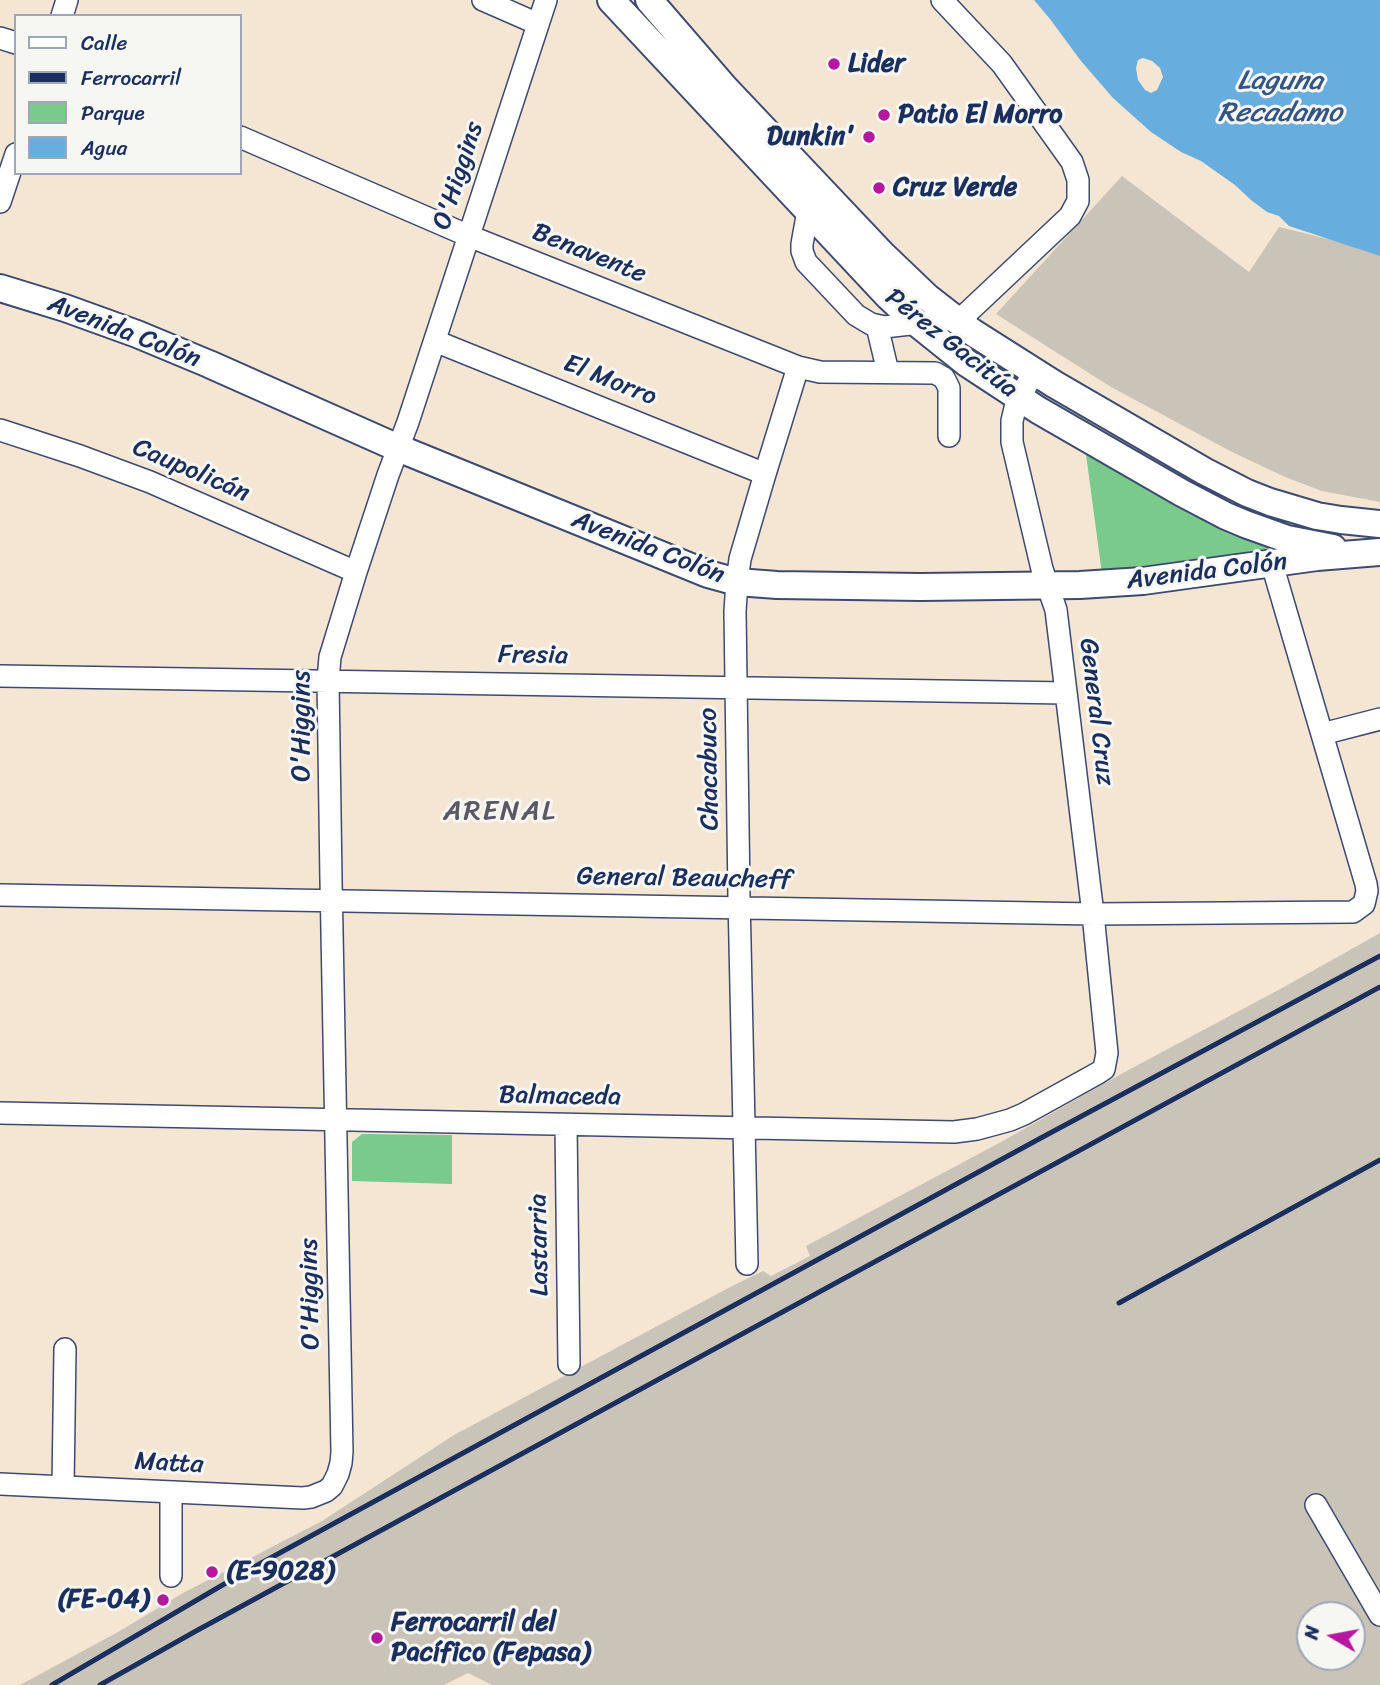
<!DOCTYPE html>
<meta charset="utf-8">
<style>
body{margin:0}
#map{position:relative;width:1380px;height:1685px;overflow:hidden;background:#f5e6d4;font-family:Sriracha,sans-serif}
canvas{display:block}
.legend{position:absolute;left:14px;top:14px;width:228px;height:161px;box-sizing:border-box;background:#f6f6f2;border:2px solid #9ea6b7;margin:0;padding:9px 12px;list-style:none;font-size:21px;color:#1b2f5e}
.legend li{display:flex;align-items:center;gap:14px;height:35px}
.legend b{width:35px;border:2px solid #9ea6b7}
.north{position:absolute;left:1296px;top:1601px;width:70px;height:70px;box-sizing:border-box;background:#f6f6f2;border:2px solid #9ea6b7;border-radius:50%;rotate:280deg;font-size:19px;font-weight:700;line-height:28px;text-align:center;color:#1b2f5e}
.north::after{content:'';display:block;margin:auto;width:24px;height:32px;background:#b5179e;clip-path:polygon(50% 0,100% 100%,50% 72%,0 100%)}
</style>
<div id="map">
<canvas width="1380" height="1685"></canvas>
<ul class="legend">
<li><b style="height:9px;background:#fff"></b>Calle</li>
<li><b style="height:9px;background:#1b2f5e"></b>Ferrocarril</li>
<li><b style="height:19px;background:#7aca8b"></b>Parque</li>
<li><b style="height:19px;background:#67aede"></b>Agua</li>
</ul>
<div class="north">N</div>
</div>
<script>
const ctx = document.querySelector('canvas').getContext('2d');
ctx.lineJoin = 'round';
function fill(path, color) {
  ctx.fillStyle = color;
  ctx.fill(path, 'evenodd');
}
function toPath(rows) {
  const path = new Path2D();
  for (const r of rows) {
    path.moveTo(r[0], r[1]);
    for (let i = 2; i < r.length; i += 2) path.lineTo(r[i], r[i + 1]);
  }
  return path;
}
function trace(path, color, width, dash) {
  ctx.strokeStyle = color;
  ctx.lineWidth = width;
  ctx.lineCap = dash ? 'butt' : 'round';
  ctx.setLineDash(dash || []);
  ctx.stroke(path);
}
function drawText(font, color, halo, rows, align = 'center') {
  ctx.font = font + ' Sriracha,sans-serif';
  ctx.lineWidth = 6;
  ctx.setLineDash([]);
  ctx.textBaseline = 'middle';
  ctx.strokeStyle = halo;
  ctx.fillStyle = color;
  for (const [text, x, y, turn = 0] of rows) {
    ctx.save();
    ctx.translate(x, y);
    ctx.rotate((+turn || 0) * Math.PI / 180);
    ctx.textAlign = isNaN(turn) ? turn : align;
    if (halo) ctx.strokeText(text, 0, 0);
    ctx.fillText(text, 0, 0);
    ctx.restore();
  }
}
fill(toPath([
 [1122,176,1249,272,1279,227,1365,248,1380,254,1380,502,1322,491,1285,477,1232,452,1111,387,996,314],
 [1380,933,1380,1685,492,1685,468,1673,444,1685,20,1685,118,1632,183,1593,322,1521,454,1435,732,1286,763,1271,771,1276,810,1256,806,1246,1001,1142,1121,1074,1284,987],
 [1310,1615,1352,1615,1352,1657,1310,1657]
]), '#c9c3b8');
fill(toPath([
 [1085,447,1274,545,1272,553,1102,574],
 [362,1134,452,1135,452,1184,352,1181,352,1142]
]), '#7aca8b');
fill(toPath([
 [1034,0,1380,0,1380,256,1289,226,1279,216,1267,212,1251,200,1235,185,1201,161,1181,152,1151,132,1113,98,1081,61,1050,19],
 [1143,58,1152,61,1160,68,1163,77,1157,90,1151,93,1145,90,1138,80,1136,68,1138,60]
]), '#67aede');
const minor = toPath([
 [483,0,538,24],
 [62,16,67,0],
 [0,38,16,43],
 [240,137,469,236,798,367,820,372,935,373,944,378,949,388,949,436],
 [0,202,16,154],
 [808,211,802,244,802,251,806,262,856,315,871,324,884,327,955,319,966,314,1070,216,1078,201,1078,180,1072,162,1002,64,942,0],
 [877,326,888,372],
 [435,341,765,474],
 [0,430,80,456,150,482,356,572],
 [0,676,1066,693],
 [1322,734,1380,719],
 [0,895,1093,914,1353,912,1364,904,1367,891,1366,884,1272,564],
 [0,1113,954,1132,977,1129,1010,1120,1024,1114,1098,1073,1104,1069,1107,1053,1093,914,1056,610,1042,569,1012,442,1012,421,1016,404,1034,372],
 [566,1125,569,1364],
 [747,1264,739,897,735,611,737,582,740,559,765,474,798,367],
 [0,1484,303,1498,311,1497,326,1491,332,1486,338,1474,341,1463,342,1452,331,880,328,680,330,657,356,572,388,475,408,422,546,0],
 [63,1487,65,1349],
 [171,1492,171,1576],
 [1316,1505,1380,1615]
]);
const major = toPath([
 [611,0,888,296,918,324,968,364,1038,410,1182,493,1226,516,1245,524,1287,539,1333,548],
 [649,0,725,88,882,254,927,297,972,332,1054,384,1204,471,1247,493,1270,502,1317,516,1341,520,1380,524],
 [0,288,65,308,137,334,209,364,398,448,708,574,737,582,777,585,921,587,1080,585,1143,581,1317,557,1380,552]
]);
trace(minor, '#3c4a70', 24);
trace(major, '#3c4a70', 30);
trace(minor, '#fff', 21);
trace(major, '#fff', 26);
trace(toPath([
 [1119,1303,1380,1160],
 [52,1685,243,1573,1039,1139,1380,956],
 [100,1685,196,1631,1380,987]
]), '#1b2f5e', 5);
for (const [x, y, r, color] of [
 [834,64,7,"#b5179e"],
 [884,115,7,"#b5179e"],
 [869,137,7,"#b5179e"],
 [879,188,7,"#b5179e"],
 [212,1572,7,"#b5179e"],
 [163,1600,7,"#b5179e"],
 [377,1638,7,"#b5179e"]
]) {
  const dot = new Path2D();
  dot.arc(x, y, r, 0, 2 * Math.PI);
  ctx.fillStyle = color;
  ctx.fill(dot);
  trace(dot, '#f6f6f2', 2.5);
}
drawText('bold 26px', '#1b2f5e', '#f6f6f2', [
 ["Lider",848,64],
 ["Patio El Morro",898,115],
 ["Dunkin'",855,137,"right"],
 ["Cruz Verde",893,188],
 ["(E-9028)",226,1572],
 ["(FE-04)",149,1600,"right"],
 ["Ferrocarril del",391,1623],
 ["Pacífico (Fepasa)",391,1653]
], 'left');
drawText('26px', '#1b2f5e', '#f6f6f2', [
 ["O'Higgins",459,176,-72],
 ["Benavente",589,254,22],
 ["Avenida Colón",124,332,21],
 ["Pérez Gacitúa",951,344,38],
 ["El Morro",610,381,22],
 ["Caupolicán",191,471,23],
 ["Avenida Colón",648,548,21],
 ["Avenida Colón",1207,572,-7],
 ["Fresia",533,656,1],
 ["General Cruz",1096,712,83],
 ["O'Higgins",302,726,-90],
 ["Chacabuco",710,769,-91],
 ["General Beaucheff",684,879,1],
 ["Balmaceda",560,1097,1],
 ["Lastarria",540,1245,-91],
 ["O'Higgins",311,1294,-91],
 ["Matta",169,1464,3]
]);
drawText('italic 28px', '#325584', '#f6f6f2', [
 ["Laguna",1280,82],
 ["Recadamo",1280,114]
]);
ctx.letterSpacing = '2px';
drawText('28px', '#5b5763', '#f6f6f2', [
 ["ARENAL",500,812]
]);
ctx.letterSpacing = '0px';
</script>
